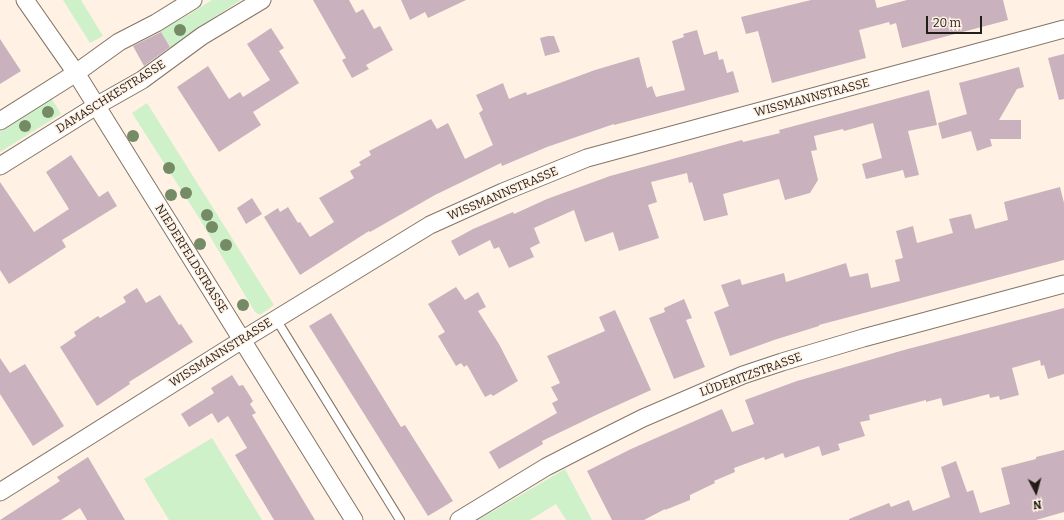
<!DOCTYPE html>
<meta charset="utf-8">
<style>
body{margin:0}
#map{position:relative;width:1064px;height:520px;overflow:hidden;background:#fff1e3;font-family:Bitter,serif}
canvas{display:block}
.north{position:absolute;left:1016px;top:472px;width:40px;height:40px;-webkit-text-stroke:3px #fff1e3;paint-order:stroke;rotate:174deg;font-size:11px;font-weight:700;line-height:16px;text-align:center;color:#231d17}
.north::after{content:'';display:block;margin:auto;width:14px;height:18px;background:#231d17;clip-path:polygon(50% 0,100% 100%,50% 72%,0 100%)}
.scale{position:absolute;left:926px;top:16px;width:56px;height:18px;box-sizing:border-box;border:2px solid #231d17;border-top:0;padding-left:5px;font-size:12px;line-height:14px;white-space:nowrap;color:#231d17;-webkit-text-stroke:3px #fff1e3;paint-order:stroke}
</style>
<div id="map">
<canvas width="1064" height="520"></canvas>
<div class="north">N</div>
<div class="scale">20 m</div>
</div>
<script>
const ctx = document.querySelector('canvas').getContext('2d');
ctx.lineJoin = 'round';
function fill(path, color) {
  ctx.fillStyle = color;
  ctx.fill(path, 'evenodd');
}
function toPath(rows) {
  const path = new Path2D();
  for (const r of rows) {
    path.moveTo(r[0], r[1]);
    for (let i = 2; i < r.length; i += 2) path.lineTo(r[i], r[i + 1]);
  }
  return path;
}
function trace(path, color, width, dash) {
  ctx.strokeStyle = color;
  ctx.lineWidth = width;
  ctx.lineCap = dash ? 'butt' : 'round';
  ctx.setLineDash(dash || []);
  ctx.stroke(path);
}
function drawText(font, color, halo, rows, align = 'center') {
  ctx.font = font + ' Bitter,serif';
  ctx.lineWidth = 3;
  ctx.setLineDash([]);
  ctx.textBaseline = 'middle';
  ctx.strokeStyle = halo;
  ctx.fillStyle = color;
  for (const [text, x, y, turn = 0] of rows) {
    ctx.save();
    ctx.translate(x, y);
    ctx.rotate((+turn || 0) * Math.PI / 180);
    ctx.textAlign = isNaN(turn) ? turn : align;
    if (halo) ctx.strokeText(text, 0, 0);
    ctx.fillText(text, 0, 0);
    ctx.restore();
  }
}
fill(toPath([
 [63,0,81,0,103,36,90,43],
 [212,0,241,0,196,29,171,48,159,30,183,18],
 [52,99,61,114,0,152,0,132],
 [147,103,274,305,260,315,255,312,199,218,132,113],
 [212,438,262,520,169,520,144,479],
 [565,469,592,520,566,520,556,504,530,520,478,520]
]), '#cff1ca');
fill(toPath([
 [313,0,349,0,356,13,363,9,374,29,380,26,393,50,366,65,369,69,352,78,342,60,346,58],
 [401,0,466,0,428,18,425,12,410,20],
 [811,0,875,0,877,8,907,0,1003,0,1008,20,902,48,896,23,890,25,889,22,859,30,866,58,772,83,758,31,746,34,741,17],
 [271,28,284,48,279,51,299,83,253,112,261,125,219,152,177,87,208,66,229,99,240,92,243,97,270,80,247,44],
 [697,30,704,55,717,51,719,60,723,59,727,73,733,71,739,92,614,125,614,124,547,147,502,166,501,163,435,195,370,232,369,231,300,275,264,217,278,208,280,212,288,207,298,223,300,222,310,237,334,222,319,198,354,178,350,171,361,165,359,162,371,155,369,151,431,119,437,129,448,123,465,159,493,145,479,113,483,110,476,95,503,83,509,99,526,92,527,95,595,70,639,57,647,88,652,86,656,97,685,90,672,41,684,37,683,34],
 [161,32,170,47,144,66,133,46],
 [548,36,554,36,560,52,545,56,540,38],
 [0,39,21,71,0,84],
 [1064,54,1064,99,1059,100,1048,58],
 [1019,67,1024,87,1017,89,999,120,1021,120,1021,139,990,139,992,146,977,151,971,131,942,139,938,123,967,114,959,83],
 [929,90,937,125,908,131,919,175,905,178,903,170,866,179,862,164,882,158,873,123,844,131,843,129,814,136,817,150,811,151,818,180,810,193,785,200,779,179,723,194,728,215,704,221,692,182,689,183,687,173,651,182,657,202,648,205,659,238,619,251,613,232,585,242,574,210,534,228,540,243,530,248,534,257,509,268,499,247,494,249,490,240,459,256,451,241,473,229,513,212,514,214,547,199,610,176,742,140,743,142,780,133,779,130],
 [71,155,99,197,108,191,117,206,62,240,66,247,9,284,0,270,0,182,34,232,69,209,46,172],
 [1060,187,1064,203,1064,260,819,325,819,326,774,340,730,356,714,312,729,306,721,285,740,279,742,285,784,273,786,282,846,263,850,277,868,273,871,288,900,281,895,260,903,258,896,231,913,226,917,243,953,233,949,219,971,214,975,229,1008,220,1004,202],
 [252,198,262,214,246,224,237,208],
 [456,287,465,300,478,292,486,307,478,311,499,344,518,381,493,396,491,394,485,397,467,365,464,367,461,363,456,366,438,336,445,332,428,304],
 [137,288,146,303,160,295,179,325,181,324,193,342,129,382,130,384,97,406,60,347,76,336,74,332,98,316,100,318,126,302,123,297],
 [684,299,692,318,686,320,705,367,674,379,649,318,665,312,664,308],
 [1064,308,1064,374,1048,379,1044,365,1041,366,1040,360,1012,368,1019,395,1000,400,999,396,990,398,989,394,943,406,941,398,926,402,926,400,869,415,870,420,860,422,865,436,838,444,840,450,822,456,819,446,785,458,783,453,765,460,764,457,734,468,735,472,714,481,715,483,690,495,690,500,665,510,665,509,644,520,612,520,587,471,631,449,722,409,732,432,754,424,745,400,797,381,904,350],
 [615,310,651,390,596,415,542,441,543,444,499,469,489,452,557,413,552,403,558,400,551,387,560,383,547,356,605,331,599,317],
 [331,313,401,427,405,425,453,501,428,516,309,326],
 [0,358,10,373,25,364,64,426,33,446,0,394],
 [232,375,239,386,243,385,253,401,250,404,256,413,252,415,315,520,274,520,235,455,247,448,228,416,218,423,212,413,189,427,181,414,214,393,211,388],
 [1064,450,1064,512,1036,520,849,520,849,519,889,503,891,507,909,500,913,511,950,497,941,467,956,461,967,492,973,490,980,513,1010,504,1001,468,1036,459,1036,457],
 [88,457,125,520,87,520,80,508,61,520,0,520,60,481,57,477]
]), '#c9b2bd');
const service = toPath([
 [276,319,400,520]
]);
const minor = toPath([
 [25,0,76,73,354,520],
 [0,121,76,73,119,42,156,23,193,0],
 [0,166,96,106,142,80,202,36,262,0],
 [0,492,242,340,430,225,503,192,587,158,1064,29],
 [459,520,546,467,583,448,643,418,743,375,782,362,863,338,1064,284]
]);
trace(service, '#847566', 10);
trace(minor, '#847566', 19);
trace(service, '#fff', 8);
trace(minor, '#fff', 17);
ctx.fillStyle = '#748b66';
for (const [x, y] of [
 [180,30],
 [48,112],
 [25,126],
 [133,136],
 [169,168],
 [186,193],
 [171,195],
 [207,215],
 [212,227],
 [200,244],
 [226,245],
 [243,305]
]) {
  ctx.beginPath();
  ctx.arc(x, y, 6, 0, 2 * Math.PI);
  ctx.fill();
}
drawText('12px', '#231d17', '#fff1e3', [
 ["DAMASCHKESTRASSE",111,97,-32],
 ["WISSMANNSTRASSE",812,98,-15],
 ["WISSMANNSTRASSE",503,194,-23],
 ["NIEDERFELDSTRASSE",191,259,58],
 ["WISSMANNSTRASSE",221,353,-32],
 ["LÜDERITZSTRASSE",751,375,-20]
]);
</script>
